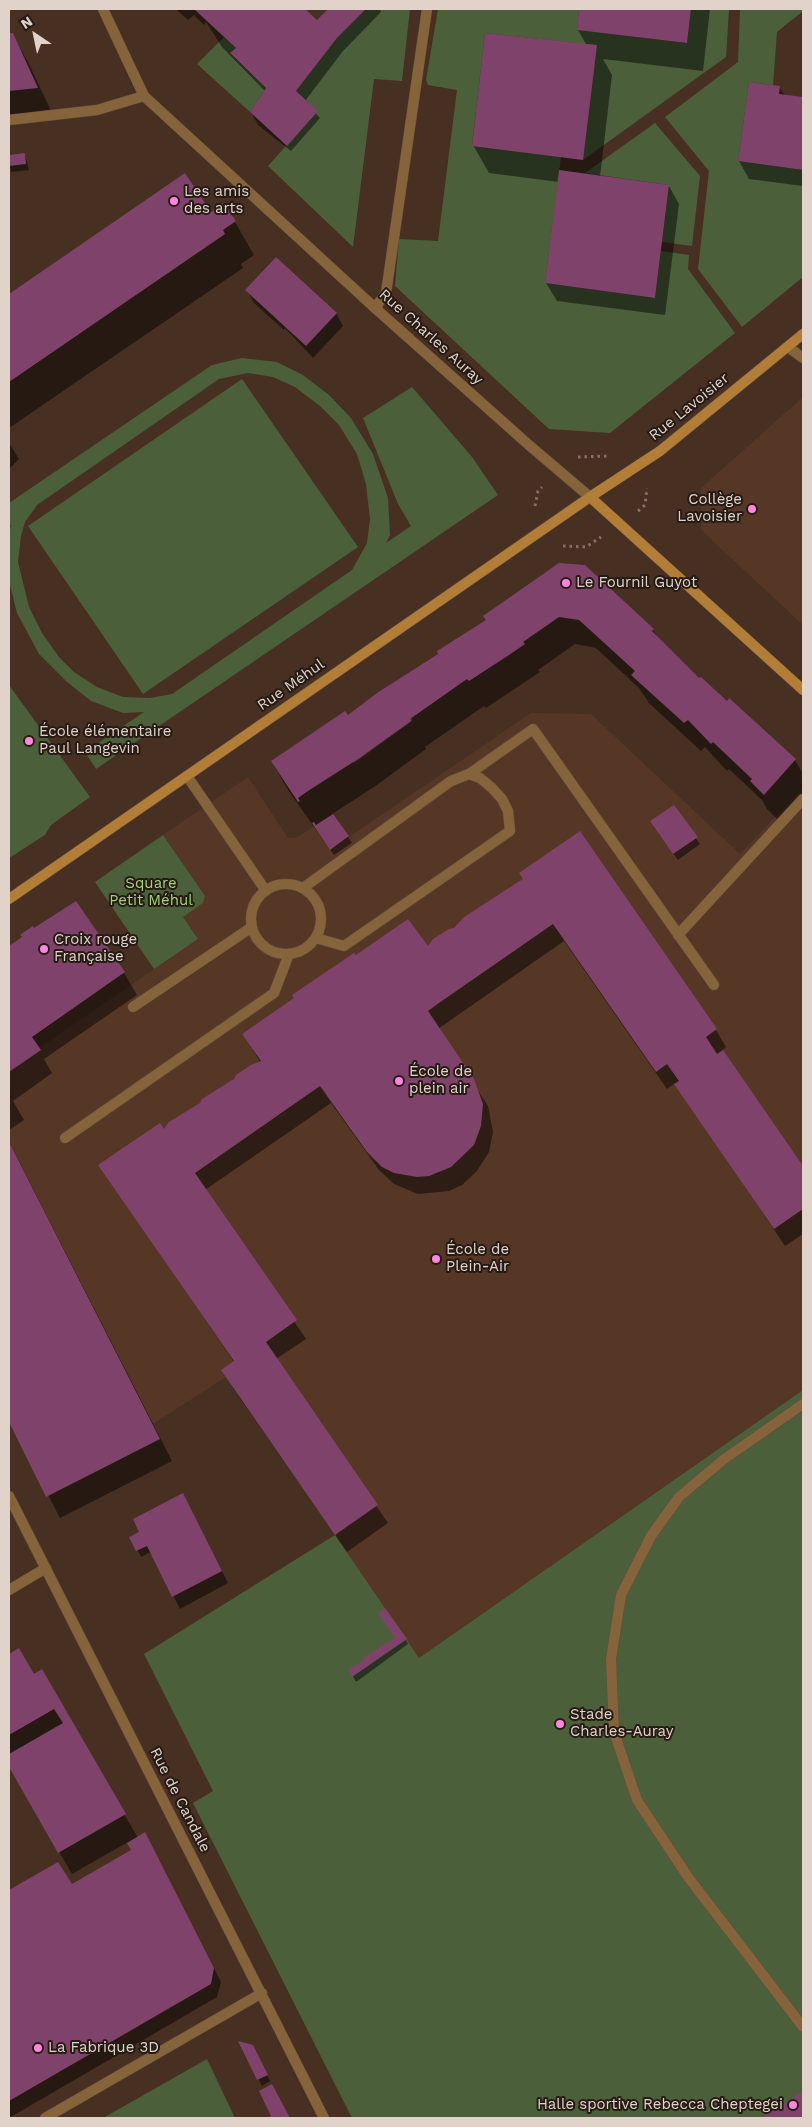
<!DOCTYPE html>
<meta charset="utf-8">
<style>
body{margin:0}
#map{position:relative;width:812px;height:2127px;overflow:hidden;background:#472f22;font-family:"Work Sans",sans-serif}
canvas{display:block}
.frame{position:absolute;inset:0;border:10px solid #e2d3ca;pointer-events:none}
.north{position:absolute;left:10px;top:10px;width:50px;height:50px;-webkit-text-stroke:4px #251a14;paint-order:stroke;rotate:326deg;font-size:14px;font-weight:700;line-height:20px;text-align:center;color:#e2d3ca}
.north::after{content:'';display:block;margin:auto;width:18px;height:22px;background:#e2d3ca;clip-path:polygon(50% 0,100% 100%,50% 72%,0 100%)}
</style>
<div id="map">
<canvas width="812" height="2127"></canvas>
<div class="frame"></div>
<div class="north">N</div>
</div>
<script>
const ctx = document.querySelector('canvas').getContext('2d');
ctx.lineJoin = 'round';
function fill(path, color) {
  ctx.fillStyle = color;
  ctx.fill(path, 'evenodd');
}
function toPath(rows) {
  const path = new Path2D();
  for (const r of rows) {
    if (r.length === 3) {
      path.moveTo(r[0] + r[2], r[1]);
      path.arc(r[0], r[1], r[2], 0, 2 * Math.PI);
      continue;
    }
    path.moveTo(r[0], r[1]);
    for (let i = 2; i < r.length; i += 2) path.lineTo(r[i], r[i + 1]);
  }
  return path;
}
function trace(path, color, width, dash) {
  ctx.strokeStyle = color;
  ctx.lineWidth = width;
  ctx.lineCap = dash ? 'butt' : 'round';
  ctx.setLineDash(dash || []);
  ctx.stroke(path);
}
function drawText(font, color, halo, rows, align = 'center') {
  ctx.font = font + ' "Work Sans",sans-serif';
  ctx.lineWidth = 4;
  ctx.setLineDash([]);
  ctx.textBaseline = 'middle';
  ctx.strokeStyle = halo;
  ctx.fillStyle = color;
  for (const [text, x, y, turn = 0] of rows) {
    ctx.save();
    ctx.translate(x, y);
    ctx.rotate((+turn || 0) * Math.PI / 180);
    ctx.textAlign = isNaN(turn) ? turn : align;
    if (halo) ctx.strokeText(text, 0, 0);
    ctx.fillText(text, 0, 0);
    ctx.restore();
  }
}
fill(toPath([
 [803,397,803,625,701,530,701,488],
 [531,713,591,714,740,854,803,788,803,1390,419,1658,226,1377,153,1424,9,1142,9,1099,12,1097,9,1092,9,1072,40,1050,39,1048,198,939,183,917,203,903,205,896,163,835,248,777,288,838,296,838,314,826,330,850]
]), '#563726');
fill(toPath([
 [366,9,410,9,402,81,374,79,353,247,268,166,317,111,296,91,337,38],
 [438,9,579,9,577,30,687,43,691,9,729,9,726,57,583,160,576,43,485,33,472,145,561,157,545,283,655,298,661,251,689,255,688,269,735,333,610,433,549,429,395,286,399,239,438,241,457,90,428,85,426,80],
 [740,9,803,9,803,11,777,32,773,85,749,82,738,161,803,170,803,277,742,327,698,269,709,171,665,117,738,62],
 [224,37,236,48,230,54,266,88,250,112,197,64],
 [655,123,700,176,692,246,662,242,669,185,585,173],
 [242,358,277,362,303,375,329,395,351,418,373,454,388,498,390,535,386,543,411,526,398,504,363,418,412,387,472,457,498,495,96,769,85,752,144,712,123,713,91,701,66,681,39,654,17,613,9,581,9,533,11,525,9,526,9,503,212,365],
 [248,373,273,377,295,387,320,406,339,425,357,454,366,484,370,519,367,543,352,570,172,694,150,698,123,697,97,687,74,672,59,657,42,633,29,607,18,562,21,536,25,522,37,505,219,379],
 [242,379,358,547,143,694,28,526],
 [9,685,90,797,51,825,45,835,9,858],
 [163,835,205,896,203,903,183,917,198,939,154,969,95,882],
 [803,1390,803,2118,352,2118,193,1803,213,1791,144,1654,335,1535,419,1658],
 [207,2059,235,2118,103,2118]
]), '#4b603a');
fill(toPath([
 [176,9,304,9,317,22,330,9,380,9,381,12,343,51,305,101,320,118,291,151,258,125,251,112,265,91,222,47,206,22,204,25,194,15,188,20],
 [581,9,710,9,703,71,603,59,612,75,600,177,669,186,679,204,665,315,557,301,546,283,559,182,489,173,473,145,587,46,578,30],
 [12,34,28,62,53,115,9,121,9,35],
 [779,87,785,96,803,99,803,186,749,179,739,161],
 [25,154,29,170,11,172,9,156],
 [185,175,211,214,235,222,254,255,241,264,243,268,9,428,9,296],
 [247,290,336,313,343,326,313,358,285,328,284,330,254,303],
 [9,443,19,459,9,469],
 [560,564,653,630,660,641,699,680,727,702,729,700,795,760,803,774,803,797,780,822,767,809,762,800,729,769,727,771,705,747,701,751,649,703,639,688,596,648,575,644,538,670,540,672,486,708,484,706,425,747,426,749,374,787,332,814,352,843,334,855,288,790,272,762,348,716,439,654,487,620],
 [412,718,412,721,354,763,353,761],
 [674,807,700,844,678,860,655,828],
 [580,833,716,1030,726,1047,722,1051,803,1168,803,1234,785,1246,675,1083,667,1089,564,941,438,1029,488,1106,493,1132,489,1152,477,1171,462,1185,449,1191,418,1194,394,1184,379,1170,331,1103,205,1190,306,1339,276,1359,388,1523,347,1552,233,1388,223,1370,234,1362,100,1165,164,1131,261,1063,244,1035,356,957,427,948,524,880],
 [23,937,124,973,137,995,44,1059,52,1073,13,1101,24,1120,9,1130,9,948],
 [9,1142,172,1461,60,1518,9,1421],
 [189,1506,228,1583,180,1609,151,1552,141,1557,131,1538],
 [405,1638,408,1644,356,1682,350,1671],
 [19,1650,49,1703,41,1671,138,1838,155,1853,221,1982,217,1997,9,2118,9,1892,57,1864,72,1885,132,1850,128,1842,72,1874,9,1765,9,1656],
 [240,2043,256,2052,270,2081,262,2086],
 [803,2092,803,2118,764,2118]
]), '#0007');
fill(toPath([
 [194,9,305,9,317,20,328,9,366,9,337,38,296,91,318,111,287,146,250,112,266,88,230,53,236,48],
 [579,9,691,9,687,43,577,30],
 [9,33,13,33,38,88,9,91],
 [485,33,597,45,583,160,472,146],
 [749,82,780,86,779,94,803,97,803,170,738,161],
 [25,153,26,164,9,166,9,155],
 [559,170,669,185,655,298,545,283],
 [185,173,211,212,223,203,236,221,223,230,225,234,9,382,9,294],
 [276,257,337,313,306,346,245,290],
 [559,563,585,565,654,629,652,631,699,678,701,677,727,701,729,698,796,759,764,795,750,781,752,779,713,742,711,744,688,720,684,723,631,675,635,671,579,620,559,617,523,642,525,644,509,655,469,681,467,679,410,719,411,721,358,759,308,791,298,798,300,801,298,802,271,761,345,711,348,715,377,693,438,654,437,651,486,620,483,616],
 [674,805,698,837,673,854,650,821],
 [333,814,349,836,330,850,312,823,314,822,316,825],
 [580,831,717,1029,706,1037,717,1054,723,1050,803,1166,803,1209,774,1229,674,1084,679,1081,667,1064,656,1072,553,924,439,1003,428,1011,474,1079,483,1104,481,1126,474,1145,451,1167,429,1176,417,1177,394,1173,382,1167,367,1152,320,1086,195,1173,297,1320,266,1342,378,1505,335,1535,221,1370,234,1361,98,1165,160,1123,164,1129,169,1122,200,1103,202,1099,234,1079,236,1075,251,1065,261,1061,242,1034,294,998,292,995,354,953,356,955,408,919,428,946,433,939,449,929,454,928,464,917,523,879,519,873],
 [76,901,125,972,32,1037,41,1050,9,1072,9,946,22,937,20,935,33,926,34,928],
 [9,1142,160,1439,46,1497,9,1422],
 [183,1493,222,1571,172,1597,147,1546,136,1551,129,1537,139,1532,133,1519],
 [385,1608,407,1639,352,1677,348,1670,365,1659,364,1657,395,1638,378,1613],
 [19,1648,34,1674,42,1669,126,1814,58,1853,9,1767,9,1754,63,1723,54,1709,9,1735,9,1654],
 [145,1832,214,1968,211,1984,9,2101,9,1890,58,1862,72,1884,131,1850,127,1843],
 [238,2041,253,2045,268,2075,257,2080],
 [272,2084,290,2118,267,2118,271,2116,259,2091],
 [803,2091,803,2118,761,2118]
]), '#7f436b');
const lane = toPath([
 [375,308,386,293,427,9],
 [788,347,803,358],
 [469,774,533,729,714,985],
 [187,776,266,891],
 [286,919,35],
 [303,888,451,781,469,774,480,778,492,788,502,799,508,811,510,831,344,946,316,938],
 [678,935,803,799],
 [133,1007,252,927],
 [65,1138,274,993,289,954],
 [803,1404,723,1460,679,1497,651,1536,621,1595,611,1659,614,1732,637,1800,688,1877,803,2027]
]);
const street = toPath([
 [103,9,144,96,375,308,530,446,590,497],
 [9,120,97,110,144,96],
 [9,1496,324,2118],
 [9,1590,46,1568],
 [45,2118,262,1993]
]);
const secondary = toPath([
 [590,497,803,690],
 [9,899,590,497,660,451,803,334]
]);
trace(lane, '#634d40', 11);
trace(street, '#634d40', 11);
trace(secondary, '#634d40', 11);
trace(toPath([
 [578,457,609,456],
 [535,506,538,491,542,487],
 [638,511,645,505,647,488],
 [563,546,586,547,601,537]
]), '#857165', 3, [2.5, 4]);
trace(lane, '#85643b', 10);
trace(street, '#85643b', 10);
trace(secondary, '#b17d37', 10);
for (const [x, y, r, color] of [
 [174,201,5,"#ff85df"],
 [752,509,5,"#ff85df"],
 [566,583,5,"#ff85df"],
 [29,741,5,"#ff85df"],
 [44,949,5,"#ff85df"],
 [399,1081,5,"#ff85df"],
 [436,1259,5,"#ff85df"],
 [560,1724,5,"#ff85df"],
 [38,2048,5,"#ff85df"],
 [793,2105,5,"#ff85df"]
]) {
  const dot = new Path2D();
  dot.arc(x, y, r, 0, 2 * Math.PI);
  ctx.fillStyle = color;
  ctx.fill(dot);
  trace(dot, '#251a14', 2);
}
drawText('15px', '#e2d3ca', '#251a14', [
 ["Les amis",184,192],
 ["des arts",184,209],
 ["Collège",742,500,"right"],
 ["Lavoisier",742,517,"right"],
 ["Le Fournil Guyot",576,583],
 ["École élémentaire",39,732],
 ["Paul Langevin",39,749],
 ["Croix rouge",54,940],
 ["Française",54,957],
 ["École de",409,1072],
 ["plein air",409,1089],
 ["École de",446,1250],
 ["Plein-Air",446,1267],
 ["Stade",570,1715],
 ["Charles-Auray",570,1732],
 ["La Fabrique 3D",48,2048],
 ["Halle sportive Rebecca Cheptegei",783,2105,"right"]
], 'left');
drawText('15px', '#e2d3ca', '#251a14', [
 ["Rue Charles Auray",431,337,42],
 ["Rue Lavoisier",689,407,-39],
 ["Rue Méhul",291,685,-35],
 ["Rue de Candale",180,1800,63]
]);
drawText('15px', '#a4d37a', '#251a14', [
 ["Square",151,884],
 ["Petit Méhul",151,901]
]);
</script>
